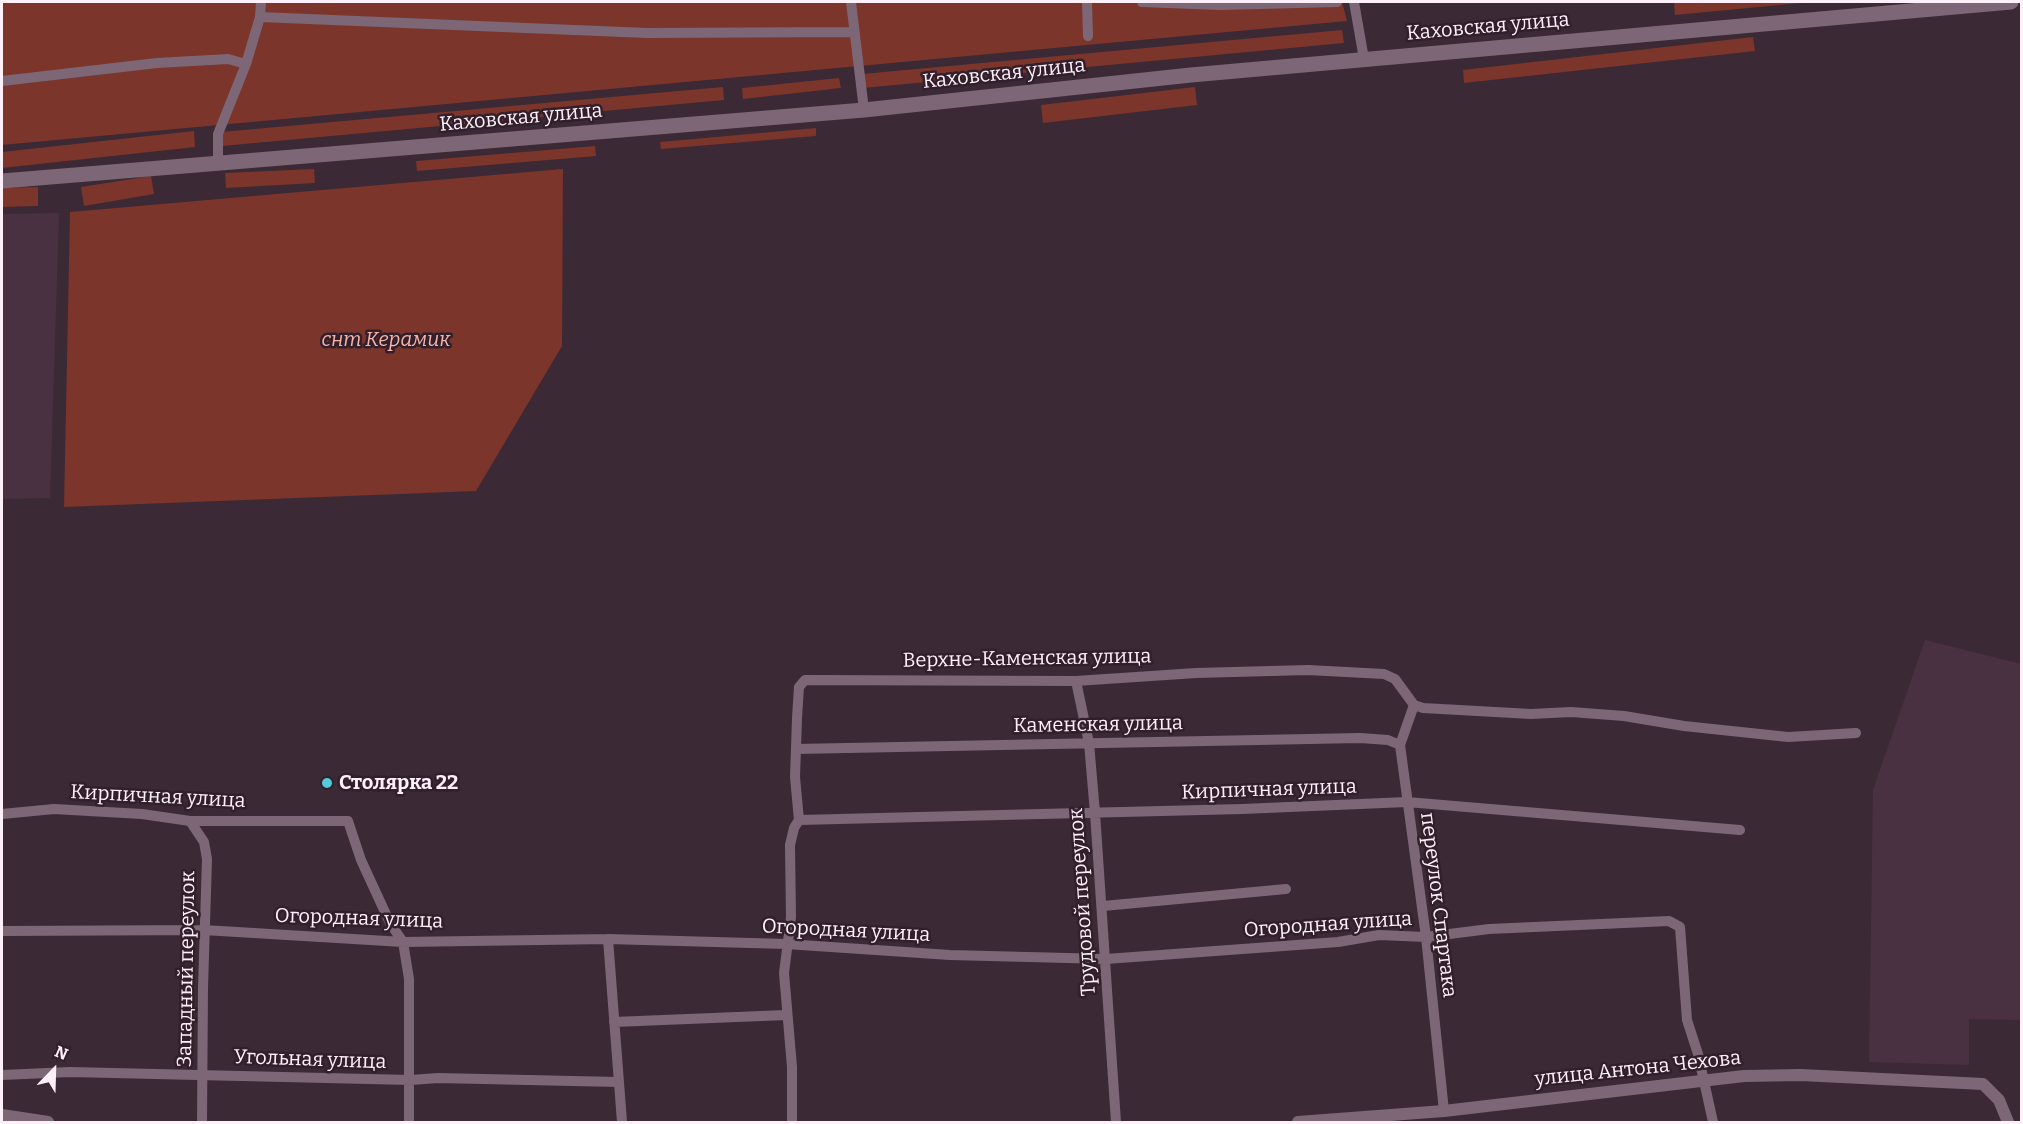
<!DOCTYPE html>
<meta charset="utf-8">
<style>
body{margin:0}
#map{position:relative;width:2023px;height:1124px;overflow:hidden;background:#3c2936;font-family:Bitter,serif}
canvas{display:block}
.frame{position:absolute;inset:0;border:3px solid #fef0f9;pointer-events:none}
.north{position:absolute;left:24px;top:1040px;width:60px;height:60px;-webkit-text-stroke:4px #311f2b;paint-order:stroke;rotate:23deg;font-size:16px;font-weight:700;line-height:24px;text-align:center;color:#fef0f9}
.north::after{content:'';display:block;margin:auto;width:21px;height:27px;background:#fef0f9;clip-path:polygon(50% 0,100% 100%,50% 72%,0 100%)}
</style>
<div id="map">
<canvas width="2023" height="1124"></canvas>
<div class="frame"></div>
<div class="north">N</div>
</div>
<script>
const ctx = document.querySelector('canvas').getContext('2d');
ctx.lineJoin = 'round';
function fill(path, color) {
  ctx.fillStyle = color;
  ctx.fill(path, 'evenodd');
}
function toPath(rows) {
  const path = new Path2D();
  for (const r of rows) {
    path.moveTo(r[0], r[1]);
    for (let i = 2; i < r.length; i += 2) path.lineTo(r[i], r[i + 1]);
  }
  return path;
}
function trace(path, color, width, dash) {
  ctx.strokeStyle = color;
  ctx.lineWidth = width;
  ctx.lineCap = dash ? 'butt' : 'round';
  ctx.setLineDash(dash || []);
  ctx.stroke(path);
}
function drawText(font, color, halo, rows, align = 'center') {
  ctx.font = font + ' Bitter,serif';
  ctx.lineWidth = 5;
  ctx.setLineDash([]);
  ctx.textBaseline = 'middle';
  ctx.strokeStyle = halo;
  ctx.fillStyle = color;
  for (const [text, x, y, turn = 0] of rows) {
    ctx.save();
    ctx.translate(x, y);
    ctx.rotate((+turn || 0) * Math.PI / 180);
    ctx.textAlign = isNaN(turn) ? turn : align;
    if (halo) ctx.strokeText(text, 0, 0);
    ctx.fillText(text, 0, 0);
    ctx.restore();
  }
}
fill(toPath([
 [59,213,50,498,2,499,2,214],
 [1925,640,2021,664,2021,1020,1969,1019,1969,1065,1869,1062,1873,790]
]), '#4a3142');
fill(toPath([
 [2,2,1342,2,1347,21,2,145],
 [1674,2,1811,2,1675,15],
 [1342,30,1344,43,863,88,862,74],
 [1753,37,1755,51,1464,83,1463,70],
 [839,78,841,88,743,99,742,88],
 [723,87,724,100,222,146,221,132],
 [1195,87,1197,105,1043,123,1041,105],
 [816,128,816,136,661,149,660,142],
 [194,131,195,147,2,168,2,152],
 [595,146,596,156,417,171,416,161],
 [314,169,315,183,226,188,225,173],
 [563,169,562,346,476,491,64,507,70,212],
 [151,176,154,194,84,206,81,187],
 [38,187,38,206,2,207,2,188]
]), '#7b352a');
trace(toPath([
 [851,2,864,110],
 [1087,2,1088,36],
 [1142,2,1220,5,1337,2],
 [1354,2,1364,59],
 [260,17,647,33,854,32],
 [2,81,157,63,228,59,246,64],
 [218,164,218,134,246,64,260,17,261,2],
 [1076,681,1089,743,1095,813,1116,1122],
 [1414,705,1423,708,1531,714,1571,712,1624,716,1684,726,1788,737,1856,733],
 [1414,705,1400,745,1426,937,1444,1111],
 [796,749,1360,738,1388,740,1400,745],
 [2,814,54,809,142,814,190,821,348,821,361,860,390,923,403,942,409,979,409,1122],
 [799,820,1242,809,1407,802,1740,830],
 [799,820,795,777,797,718,799,687,805,680,1076,681,1196,673,1308,670,1384,674,1395,679,1414,705],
 [190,821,204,842,207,859,203,988,202,1122],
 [1103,906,1286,889],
 [2,931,204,930,403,942,608,939,786,944,950,955,1106,959,1338,942,1379,935,1426,937,1489,929,1669,921,1680,927,1687,1020,1698,1054,1713,1122],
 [608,939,622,1122],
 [614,1022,786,1015],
 [2,1075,70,1072,411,1080,438,1078,618,1082],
 [792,1122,792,1067,784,973,791,917,790,845,794,828,799,820]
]), '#7d6776', 10);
trace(toPath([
 [2,1115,48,1122],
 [1298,1122,1444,1111,1744,1076,1801,1075,1983,1084,1999,1100,2008,1122]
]), '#7d6776', 12);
trace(toPath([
 [2,181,864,110,1191,75,2011,2]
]), '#7d6776', 15);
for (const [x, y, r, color] of [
 [327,783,6,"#53cbdb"]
]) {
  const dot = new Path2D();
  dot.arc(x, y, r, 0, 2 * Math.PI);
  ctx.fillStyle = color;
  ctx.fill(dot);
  trace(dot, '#311f2b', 2);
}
drawText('20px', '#fef0f9', '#311f2b', [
 ["Каховская улица",1488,27,-5],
 ["Каховская улица",1004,74,-6],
 ["Каховская улица",521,118,-5],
 ["Верхне-Каменская улица",1027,659,-1],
 ["Каменская улица",1098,725,-1],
 ["Кирпичная улица",1269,790,-2],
 ["Кирпичная улица",158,797,3],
 ["Трудовой переулок",1083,902,-94],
 ["переулок Спартака",1438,905,83],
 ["Огородная улица",359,919,2],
 ["Огородная улица",1328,925,-4],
 ["Огородная улица",846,931,3],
 ["Западный переулок",187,969,-89],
 ["Угольная улица",310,1060,2],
 ["улица Антона Чехова",1638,1069,-6]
]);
drawText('italic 20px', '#f7b4a8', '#311f2b', [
 ["снт Керамик",386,340]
]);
drawText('bold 20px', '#fef0f9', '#311f2b', [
 ["Столярка 22",339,783]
], 'left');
</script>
